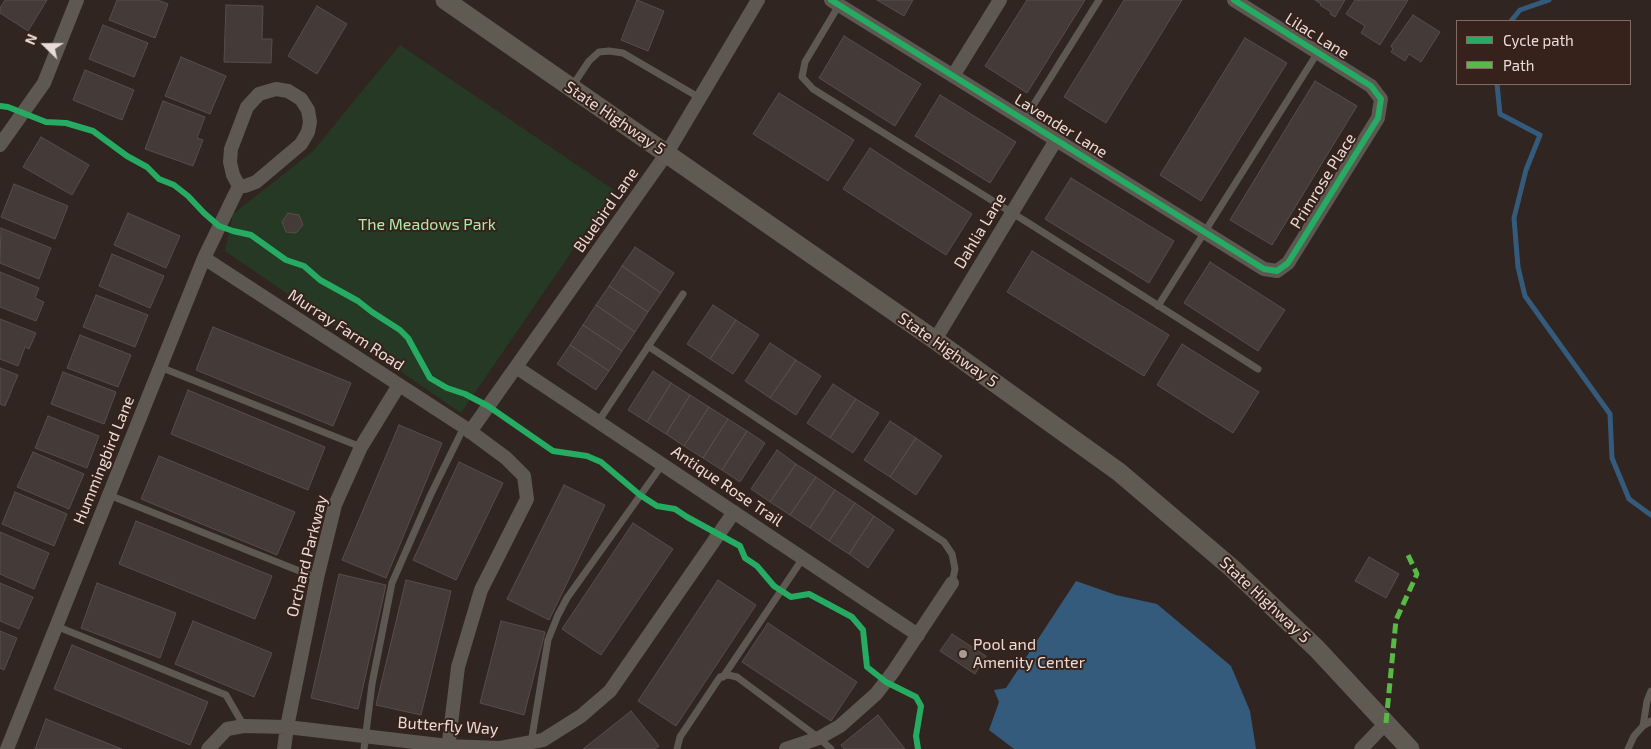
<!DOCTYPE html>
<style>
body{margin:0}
#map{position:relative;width:1651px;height:749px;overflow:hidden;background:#302520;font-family:"Exo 2",sans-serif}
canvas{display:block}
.legend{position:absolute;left:1456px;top:20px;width:175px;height:65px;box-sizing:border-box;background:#36221a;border:1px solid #7e6c65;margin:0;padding:6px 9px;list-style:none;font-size:15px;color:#e9dbd6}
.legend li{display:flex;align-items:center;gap:10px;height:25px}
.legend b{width:25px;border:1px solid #7e6c65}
.north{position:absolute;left:20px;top:20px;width:50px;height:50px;-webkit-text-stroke:4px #36221a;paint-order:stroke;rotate:292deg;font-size:14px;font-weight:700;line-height:20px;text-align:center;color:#e9dbd6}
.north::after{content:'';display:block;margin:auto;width:18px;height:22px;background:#e9dbd6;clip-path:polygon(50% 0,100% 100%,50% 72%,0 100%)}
</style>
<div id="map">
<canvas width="1651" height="749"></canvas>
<ul class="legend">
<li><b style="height:6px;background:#26ab63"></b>Cycle path</li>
<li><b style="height:6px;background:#58b947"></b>Path</li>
</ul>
<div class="north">N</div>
</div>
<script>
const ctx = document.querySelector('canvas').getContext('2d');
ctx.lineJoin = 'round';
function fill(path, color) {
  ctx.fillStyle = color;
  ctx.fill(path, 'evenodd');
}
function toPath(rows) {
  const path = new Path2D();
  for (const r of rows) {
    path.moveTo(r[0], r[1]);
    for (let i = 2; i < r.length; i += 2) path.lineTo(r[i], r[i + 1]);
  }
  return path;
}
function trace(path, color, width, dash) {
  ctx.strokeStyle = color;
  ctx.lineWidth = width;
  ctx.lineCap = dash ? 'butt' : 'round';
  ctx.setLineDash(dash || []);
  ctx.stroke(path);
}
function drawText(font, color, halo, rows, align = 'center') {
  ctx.font = font + ' "Exo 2",sans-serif';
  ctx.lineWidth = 4;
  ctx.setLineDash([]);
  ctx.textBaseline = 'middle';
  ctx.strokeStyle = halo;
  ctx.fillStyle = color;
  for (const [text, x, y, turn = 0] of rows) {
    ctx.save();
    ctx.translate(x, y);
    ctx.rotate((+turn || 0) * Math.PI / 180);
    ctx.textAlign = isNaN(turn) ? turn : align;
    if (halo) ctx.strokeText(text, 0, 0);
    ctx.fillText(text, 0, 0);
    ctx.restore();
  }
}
fill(toPath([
 [400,45,614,190,461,413,225,251,233,214,313,151]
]), '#263925');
fill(toPath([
 [1076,581,1116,595,1157,604,1231,666,1250,711,1256,749,1014,749,989,730,999,702,994,690,1006,688]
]), '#345b7b');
trace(toPath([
 [1511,21,1520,10,1549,0],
 [1497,84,1500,114,1540,135,1526,170,1514,218,1518,267,1525,296,1610,414,1612,458,1629,499,1651,515]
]), '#345b7b', 5);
const building = toPath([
 [5,0,47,0,28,31,0,13,0,8,5,0],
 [117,0,158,0,168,4,155,38,109,20,117,0],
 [637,0,664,11,648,51,621,40,637,0],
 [877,0,913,0,904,16,877,0],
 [1027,0,1085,0,1027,93,985,66,1027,0],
 [1124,0,1182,0,1106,123,1064,97,1124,0],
 [1315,0,1345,0,1335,17,1330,14,1331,12,1320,5,1321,4,1315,0],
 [1355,0,1363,1,1364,0,1408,0,1380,45,1361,33,1365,26,1346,14,1355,0],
 [226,5,263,6,262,39,272,39,271,63,224,62,226,5],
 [317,6,347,24,317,74,288,56,317,6],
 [1413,15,1440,32,1421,62,1409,54,1405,61,1391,52,1393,49,1391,46,1413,15],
 [103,25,148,43,134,77,89,59,103,25],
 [844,36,921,84,895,126,819,78,844,36],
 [1245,38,1287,63,1201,201,1160,175,1245,38],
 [181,57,226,76,210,114,165,96,181,57],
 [85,70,134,90,122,120,73,100,85,70],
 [1315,81,1357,106,1272,245,1230,220,1315,81],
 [779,93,854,140,828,181,753,134,779,93],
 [940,95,1016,142,990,183,915,136,940,95],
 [163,101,205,117,197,138,203,140,193,166,145,149,163,101],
 [41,137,89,165,72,195,23,167,41,137],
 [870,148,972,214,946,255,843,189,870,148],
 [1071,178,1174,241,1149,283,1045,219,1071,178],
 [14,184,68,206,55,239,1,217,14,184],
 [128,213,180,236,166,268,114,245,128,213],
 [288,213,299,215,303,225,296,233,286,232,282,222,288,213],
 [1,228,51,248,39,279,0,263,1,228],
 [635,247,674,273,661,293,622,266,635,247],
 [1032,251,1169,335,1144,376,1007,292,1032,251],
 [112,254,164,276,150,308,99,286,112,254],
 [1210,262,1285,310,1258,351,1184,303,1210,262],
 [622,266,661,293,648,312,609,286,622,266],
 [0,272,39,288,35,298,44,302,36,321,0,307,0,272],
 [609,286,648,312,635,332,596,305,609,286],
 [96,295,148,315,135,347,83,327,96,295],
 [596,305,635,332,622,351,583,325,596,305],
 [713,305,736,320,710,359,687,344,713,305],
 [0,319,36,333,29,349,25,347,18,366,0,359,0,319],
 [736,320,759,335,733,374,710,359,736,320],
 [583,325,622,351,609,371,570,345,583,325],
 [213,327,351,383,333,426,196,370,213,327],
 [80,335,131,355,118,387,67,368,80,335],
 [770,343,796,360,770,398,745,381,770,343],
 [1182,344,1259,392,1233,433,1157,385,1182,344],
 [570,345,609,371,596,390,557,364,570,345],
 [796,360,821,376,796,415,770,398,796,360],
 [0,368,18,375,5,406,0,404,0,368],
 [653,371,671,383,647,422,628,410,653,371],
 [63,372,116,392,104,424,51,404,63,372],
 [671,383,690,395,666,434,647,422,671,383],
 [833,384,856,399,830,438,807,423,833,384],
 [188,390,325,447,308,490,171,434,188,390],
 [690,395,709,407,684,446,666,434,690,395],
 [856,399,879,413,853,453,830,438,856,399],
 [709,407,728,419,703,458,684,446,709,407],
 [48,416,99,436,87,468,35,448,48,416],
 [728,419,747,431,722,470,703,458,728,419],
 [890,421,916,438,890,477,864,460,890,421],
 [399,425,442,443,386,578,342,560,399,425],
 [747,431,765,443,740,482,722,470,747,431],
 [916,438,942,456,916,495,890,477,916,438],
 [777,450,796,464,770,502,751,489,777,450],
 [33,452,84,474,69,509,17,487,33,452],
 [159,456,295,512,277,555,141,499,159,456],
 [459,462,503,483,456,580,413,560,459,462],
 [796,464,816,477,790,515,770,502,796,464],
 [816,477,835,490,810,528,790,515,816,477],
 [564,485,605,505,549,620,507,599,564,485],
 [835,490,855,503,829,541,810,528,835,490],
 [15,492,67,514,54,546,2,524,15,492],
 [855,503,874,516,849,554,829,541,855,503],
 [874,516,894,530,868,568,849,554,874,516],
 [136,521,272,576,255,619,119,564,136,521],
 [633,523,673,549,601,655,562,629,633,523],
 [0,532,49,553,34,589,0,574,0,532],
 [1369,557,1399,574,1386,598,1355,581,1369,557],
 [339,574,386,585,358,709,311,698,339,574],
 [406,580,451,591,421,715,376,705,406,580],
 [718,580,756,605,676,726,638,701,718,580],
 [0,583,33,597,19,629,0,621,0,583],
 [97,583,176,613,160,658,81,628,97,583],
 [193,621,272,653,254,697,175,664,193,621],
 [501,621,545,632,524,715,480,703,501,621],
 [768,623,857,682,831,721,742,662,768,623],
 [0,631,17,638,4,670,0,668,0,631],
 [952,634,986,656,975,674,940,651,952,634],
 [72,645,208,702,190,745,54,689,72,645],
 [631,711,659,746,655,749,583,749,631,711],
 [878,715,905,749,844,749,841,745,878,715],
 [46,719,122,749,35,749,46,719]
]);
fill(building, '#443a37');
trace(building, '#584d4a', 1);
trace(toPath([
 [839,5,805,62,802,77,813,89,1030,224,1258,369],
 [571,88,589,61,599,52,609,51,623,53,700,98],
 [1024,120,1099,0],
 [1158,306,1318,52],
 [648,346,944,542,952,554,955,569,952,583],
 [160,367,361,447],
 [598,422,683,294],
 [109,495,317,578],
 [56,626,226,695,244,726],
 [723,677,803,558],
 [1643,726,1647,701,1651,691],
 [531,743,548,640,558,615,567,598,662,465],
 [364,749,372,684,392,583,431,494,464,427],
 [677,749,680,737,720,677,728,675,737,677,819,738,831,749],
 [1628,749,1634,736,1643,726,1651,721]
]), '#5d5851', 7);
trace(toPath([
 [831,0,1264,269,1277,271,1288,263,1378,118,1381,99,1371,86,1234,0],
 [953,76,1000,0],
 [0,145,44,83,77,0],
 [204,258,464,427,506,458,524,476,527,499,481,590,458,667,448,749],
 [935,340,1056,140],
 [516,367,918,635],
 [470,432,667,153,758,0],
 [7,749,204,258,239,186,245,186,256,182,301,144,308,132,310,122,308,110,301,99,288,91,276,89,259,94,247,107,231,149,230,162,233,175,239,186],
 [208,749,227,729,244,726,287,727,448,746,500,748,543,740,581,716,610,691,734,512],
 [284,749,287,727,317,578,335,505,361,447,399,385],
 [786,749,819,738,840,726,876,694,893,672,952,583],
 [1361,749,1386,723]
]), '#5d5851', 14);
trace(toPath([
 [445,0,935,340,1119,472,1233,569,1317,649,1410,749]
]), '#605b52', 19);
trace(toPath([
 [1386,723,1396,620,1417,574,1408,555]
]), '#58b947', 5, [10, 5]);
trace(toPath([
 [831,0,1264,269,1277,271,1288,263,1378,118,1381,99,1371,86,1234,0],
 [0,106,8,107,46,122,66,123,93,131,127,156,147,167,159,179,174,185,188,196,204,213,219,226,233,231,251,235,286,260,304,266,320,280,358,301,372,312,400,330,408,338,430,378,447,388,465,394,488,406,553,451,587,456,601,462,640,495,657,506,675,509,687,517,740,546,745,558,757,566,774,586,791,597,809,594,852,617,863,630,867,667,886,682,916,697,921,706,916,736,918,749]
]), '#26ab63', 6);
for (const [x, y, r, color] of [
 [963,654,5,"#a89b96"]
]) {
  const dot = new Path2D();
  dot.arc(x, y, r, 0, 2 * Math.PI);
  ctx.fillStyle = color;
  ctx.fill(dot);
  trace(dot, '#36221a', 2);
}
drawText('16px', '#e9dbd6', '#36221a', [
 ["Lilac Lane",1317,36,32],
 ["State Highway 5",615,118,34],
 ["Lavender Lane",1061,126,32],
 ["Primrose Place",1323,181,-58],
 ["Bluebird Lane",606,210,-55],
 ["Dahlia Lane",980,231,-59],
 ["Murray Farm Road",346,330,33],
 ["State Highway 5",948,350,35],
 ["Hummingbird Lane",104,460,-68],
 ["Antique Rose Trail",727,486,34],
 ["Orchard Parkway",307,556,-76],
 ["State Highway 5",1265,600,43],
 ["Butterfly Way",448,726,4]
]);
drawText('16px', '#aaeaab', '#36221a', [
 ["The Meadows Park",427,225]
]);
drawText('16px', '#e9dbd6', '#36221a', [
 ["Pool and",973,645],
 ["Amenity Center",973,663]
], 'left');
</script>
